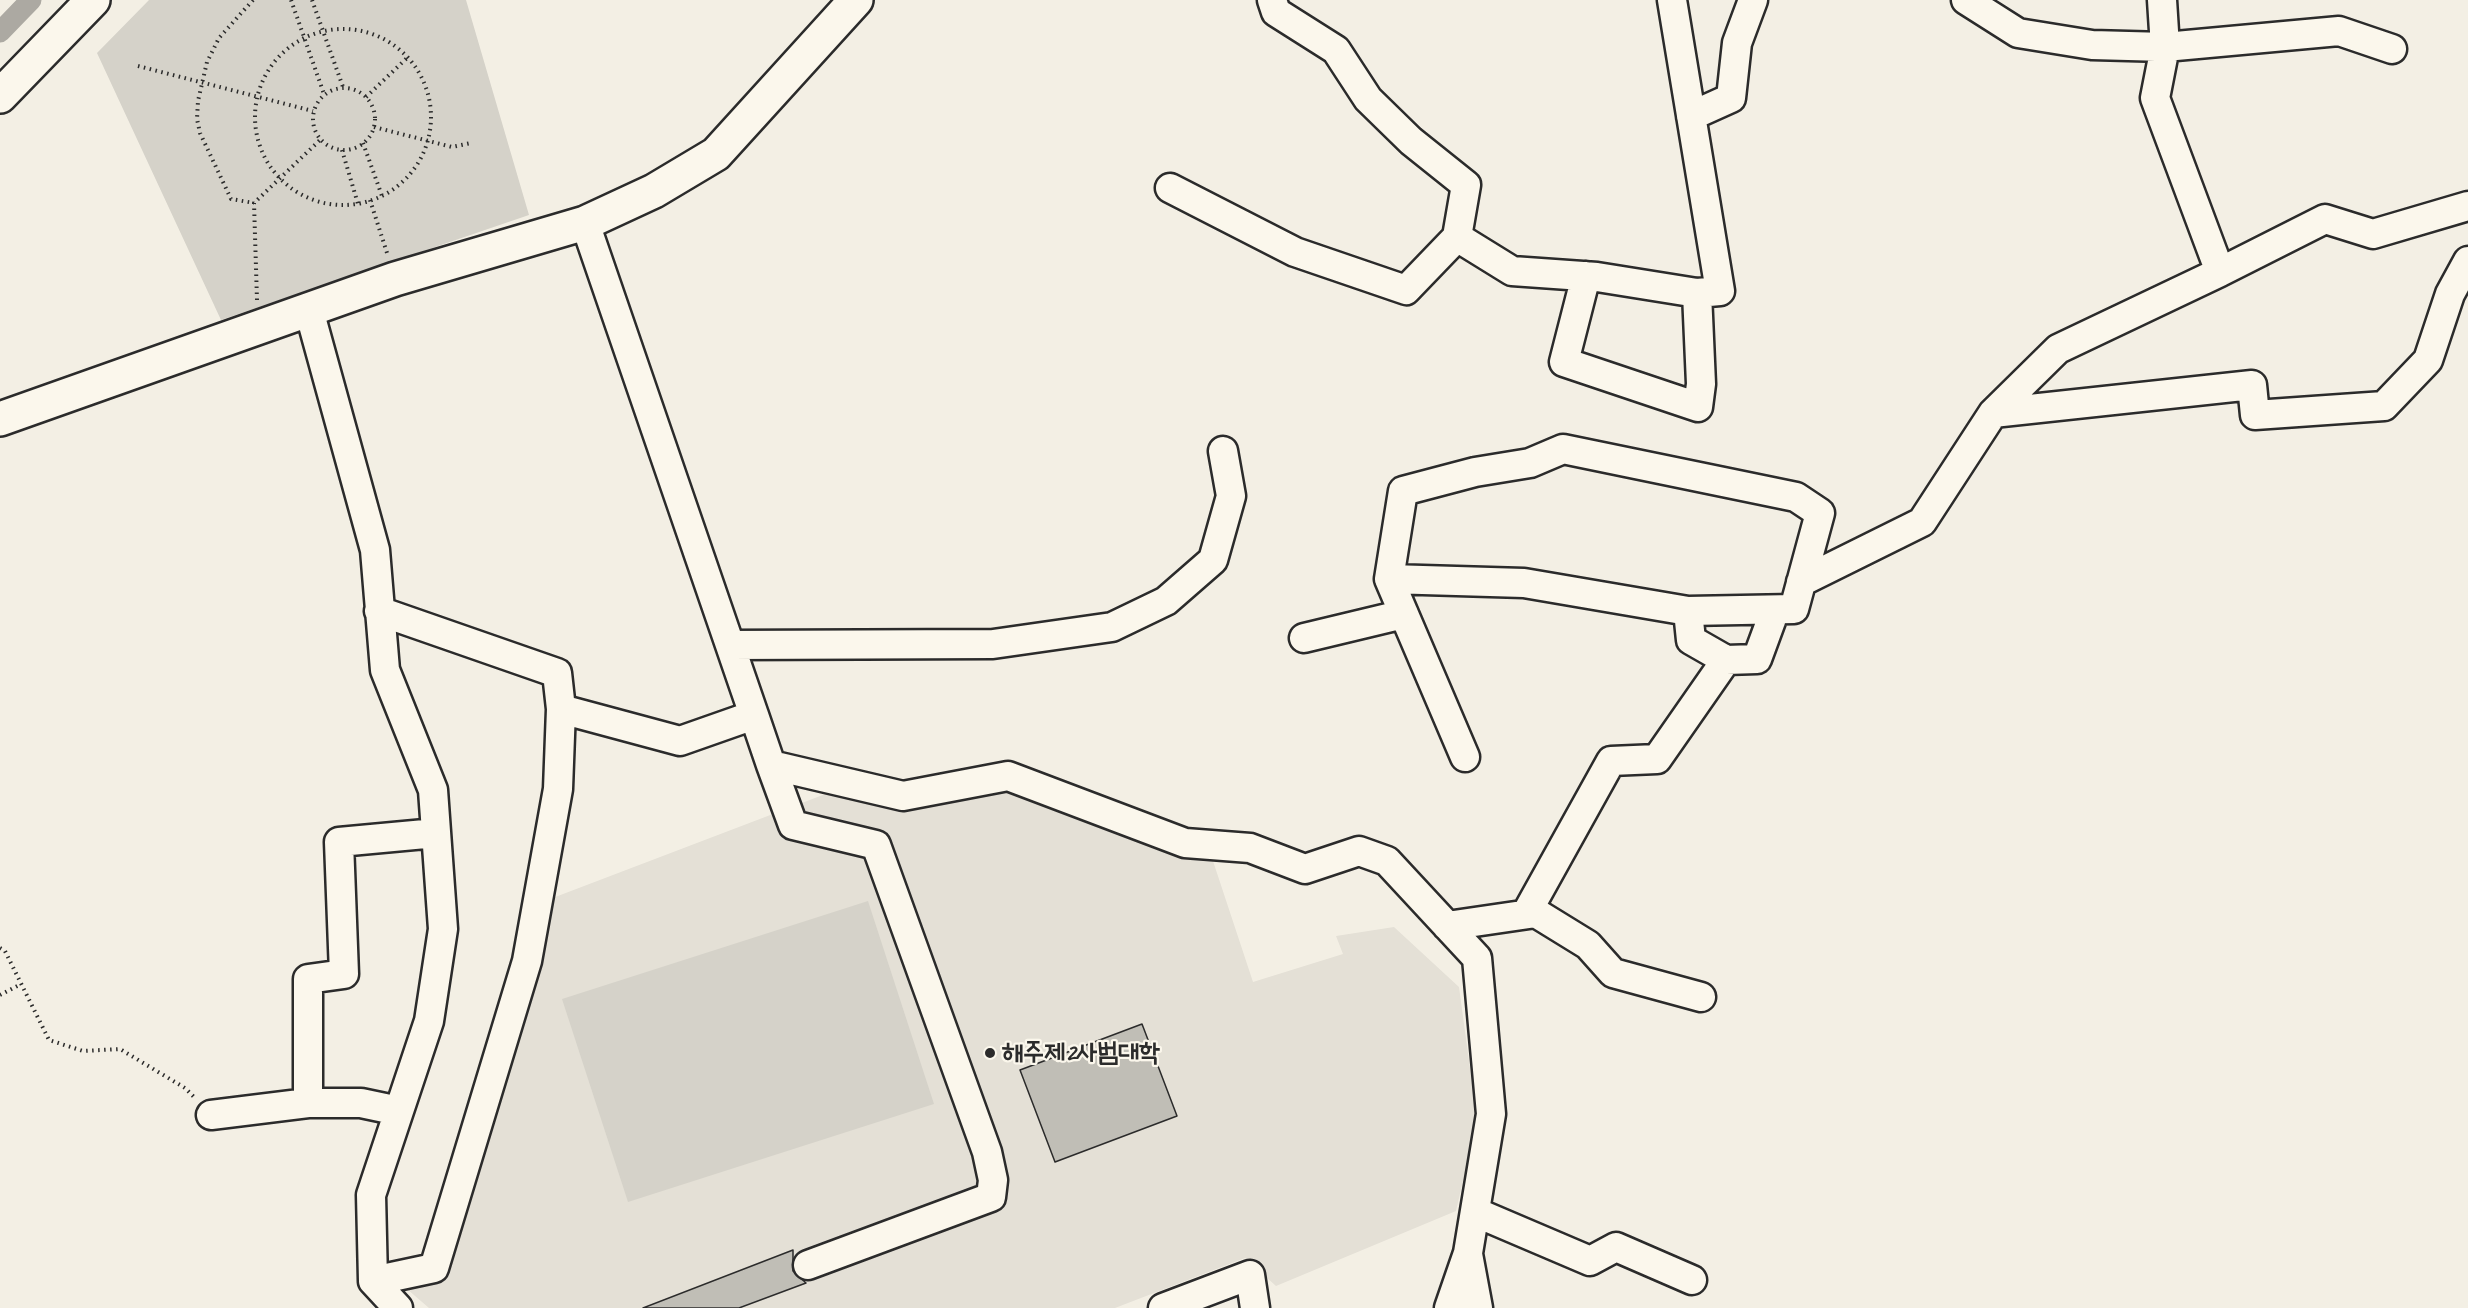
<!DOCTYPE html>
<meta charset="utf-8">
<style>
body{margin:0}
canvas{display:block;background:#f3efe4}
</style>
<canvas width="2468" height="1308"></canvas>
<script>
const ctx = document.querySelector('canvas').getContext('2d');
ctx.lineJoin = 'round';
function fill(path, color) {
  ctx.fillStyle = color;
  ctx.fill(path, 'evenodd');
}
function toPath(rows) {
  const path = new Path2D();
  for (const r of rows) {
    if (r.length === 3) {
      path.moveTo(r[0] + r[2], r[1]);
      path.arc(r[0], r[1], r[2], 0, 2 * Math.PI);
      continue;
    }
    path.moveTo(r[0], r[1]);
    for (let i = 2; i < r.length; i += 2) path.lineTo(r[i], r[i + 1]);
  }
  return path;
}
function trace(path, color, width, dash) {
  ctx.strokeStyle = color;
  ctx.lineWidth = width;
  ctx.lineCap = dash ? 'butt' : 'round';
  ctx.setLineDash(dash || []);
  ctx.stroke(path);
}
function drawText(font, color, halo, rows, align = 'center') {
  ctx.font = font + ' Caveat,"Poor Story",sans-serif';
  ctx.lineWidth = 4.5;
  ctx.setLineDash([]);
  ctx.textBaseline = 'middle';
  ctx.strokeStyle = halo;
  ctx.fillStyle = color;
  for (const [text, x, y, turn = 0] of rows) {
    ctx.save();
    ctx.translate(x, y);
    ctx.rotate((+turn || 0) * Math.PI / 180);
    ctx.textAlign = isNaN(turn) ? turn : align;
    if (halo) ctx.strokeText(text, 0, 0);
    ctx.fillText(text, 0, 0);
    ctx.restore();
  }
}
fill(toPath([
 [1000,785,1144,839,1213,861,1253,982,1343,954,1336,936,1394,927,1459,987,1477,1120,1456,1211,1276,1286,1245,1258,1115,1308,429,1308,407,1289,449,1268,550,899,828,793]
]), '#e4e0d6');
fill(toPath([
 [149,0,466,0,529,215,221,320,97,53],
 [868,901,934,1104,628,1202,562,999]
]), '#d5d2c9');
trace(toPath([
 [0,32,31,0]
]), '#aca9a2', 21);
const building = toPath([
 [1142,1024,1177,1116,1055,1162,1020,1070,1142,1024],
 [793,1250,793,1271,806,1283,739,1308,643,1308,793,1250]
]);
fill(building, '#c0beb6');
trace(building, '#2b2b2b', 1.5);
const minor = toPath([
 [1272,0,1276,12,1336,50,1368,99,1411,141,1466,185,1457,237,1512,271,1597,277,1697,293,1720,291,1672,0],
 [1966,0,2018,33,2092,45,2165,47,2339,31,2392,49],
 [2162,0,2165,47,2155,98,2220,272,2325,219,2373,234,2468,206],
 [1691,116,1731,98,1737,43,1753,0],
 [1170,188,1295,252,1406,290,1457,237],
 [585,223,754,715],
 [1586,276,1564,362,1698,407,1701,384,1697,293],
 [309,310,375,550,385,670,433,790,443,929,429,1021,371,1195,373,1281,398,1308],
 [1993,413,2252,385,2255,415,2384,406,2428,360,2450,294,2468,261],
 [1389,579,1403,491,1475,472,1530,463,1563,449,1796,497,1820,513,1794,609,1688,611],
 [1801,582,1922,522,1993,413,2058,349,2220,272],
 [379,611,557,673,561,709,680,741,754,715,771,765,903,796,1008,776,1185,843,1250,848,1305,869,1359,851,1387,861,1477,958,1491,1114,1468,1253,1449,1308],
 [1304,638,1404,614],
 [730,645,993,644,1112,627,1166,601,1213,560,1231,496,1223,451],
 [1726,660,1757,659,1775,610],
 [1465,757,1389,579,1524,583,1688,611,1691,640,1726,660,1657,759,1611,761,1526,914],
 [771,765,793,825,876,845,987,1152,993,1180,991,1197,808,1265],
 [1447,926,1536,913,1588,945,1613,973,1701,997],
 [308,1103,308,979,344,974,339,842,436,833],
 [211,1115,308,1103,361,1103,399,1111],
 [1475,1212,1590,1261,1616,1247,1692,1280],
 [1468,1254,1478,1308],
 [373,1281,434,1268,527,961,558,789,561,709],
 [1163,1308,1250,1275,1255,1308]
]);
const major = toPath([
 [0,96,93,0],
 [0,419,395,279,585,223,654,191,716,154,856,0]
]);
trace(minor, '#2b2b2b', 33);
trace(major, '#2b2b2b', 38);
trace(toPath([
 [253,0,219,38,207,62,198,101,197,119,200,133,231,199,254,203],
 [291,0,324,94],
 [312,0,343,87],
 [343,117,88],
 [138,66,313,111],
 [344,119,31],
 [366,97,407,58],
 [374,127,452,147,471,143],
 [363,143,382,196],
 [342,150,358,204],
 [370,200,388,256],
 [257,300,254,203,320,140],
 [0,948,5,951,49,1040,83,1051,120,1049,185,1088,196,1099],
 [0,995,21,984]
]), '#2b2b2b', 4, [1.5, 4.5]);
trace(minor, '#fbf7ec', 28);
trace(major, '#fbf7ec', 33);
for (const [x, y, r, color] of [
 [990,1053,6,"#2b2b2b"]
]) {
  const dot = new Path2D();
  dot.arc(x, y, r, 0, 2 * Math.PI);
  ctx.fillStyle = color;
  ctx.fill(dot);
  trace(dot, '#fbf7ec', 2);
}
drawText('bold 26px', '#2b2b2b', '#fbf7ec', [
 ["해주제2사범대학",1002,1053]
], 'left');
</script>
